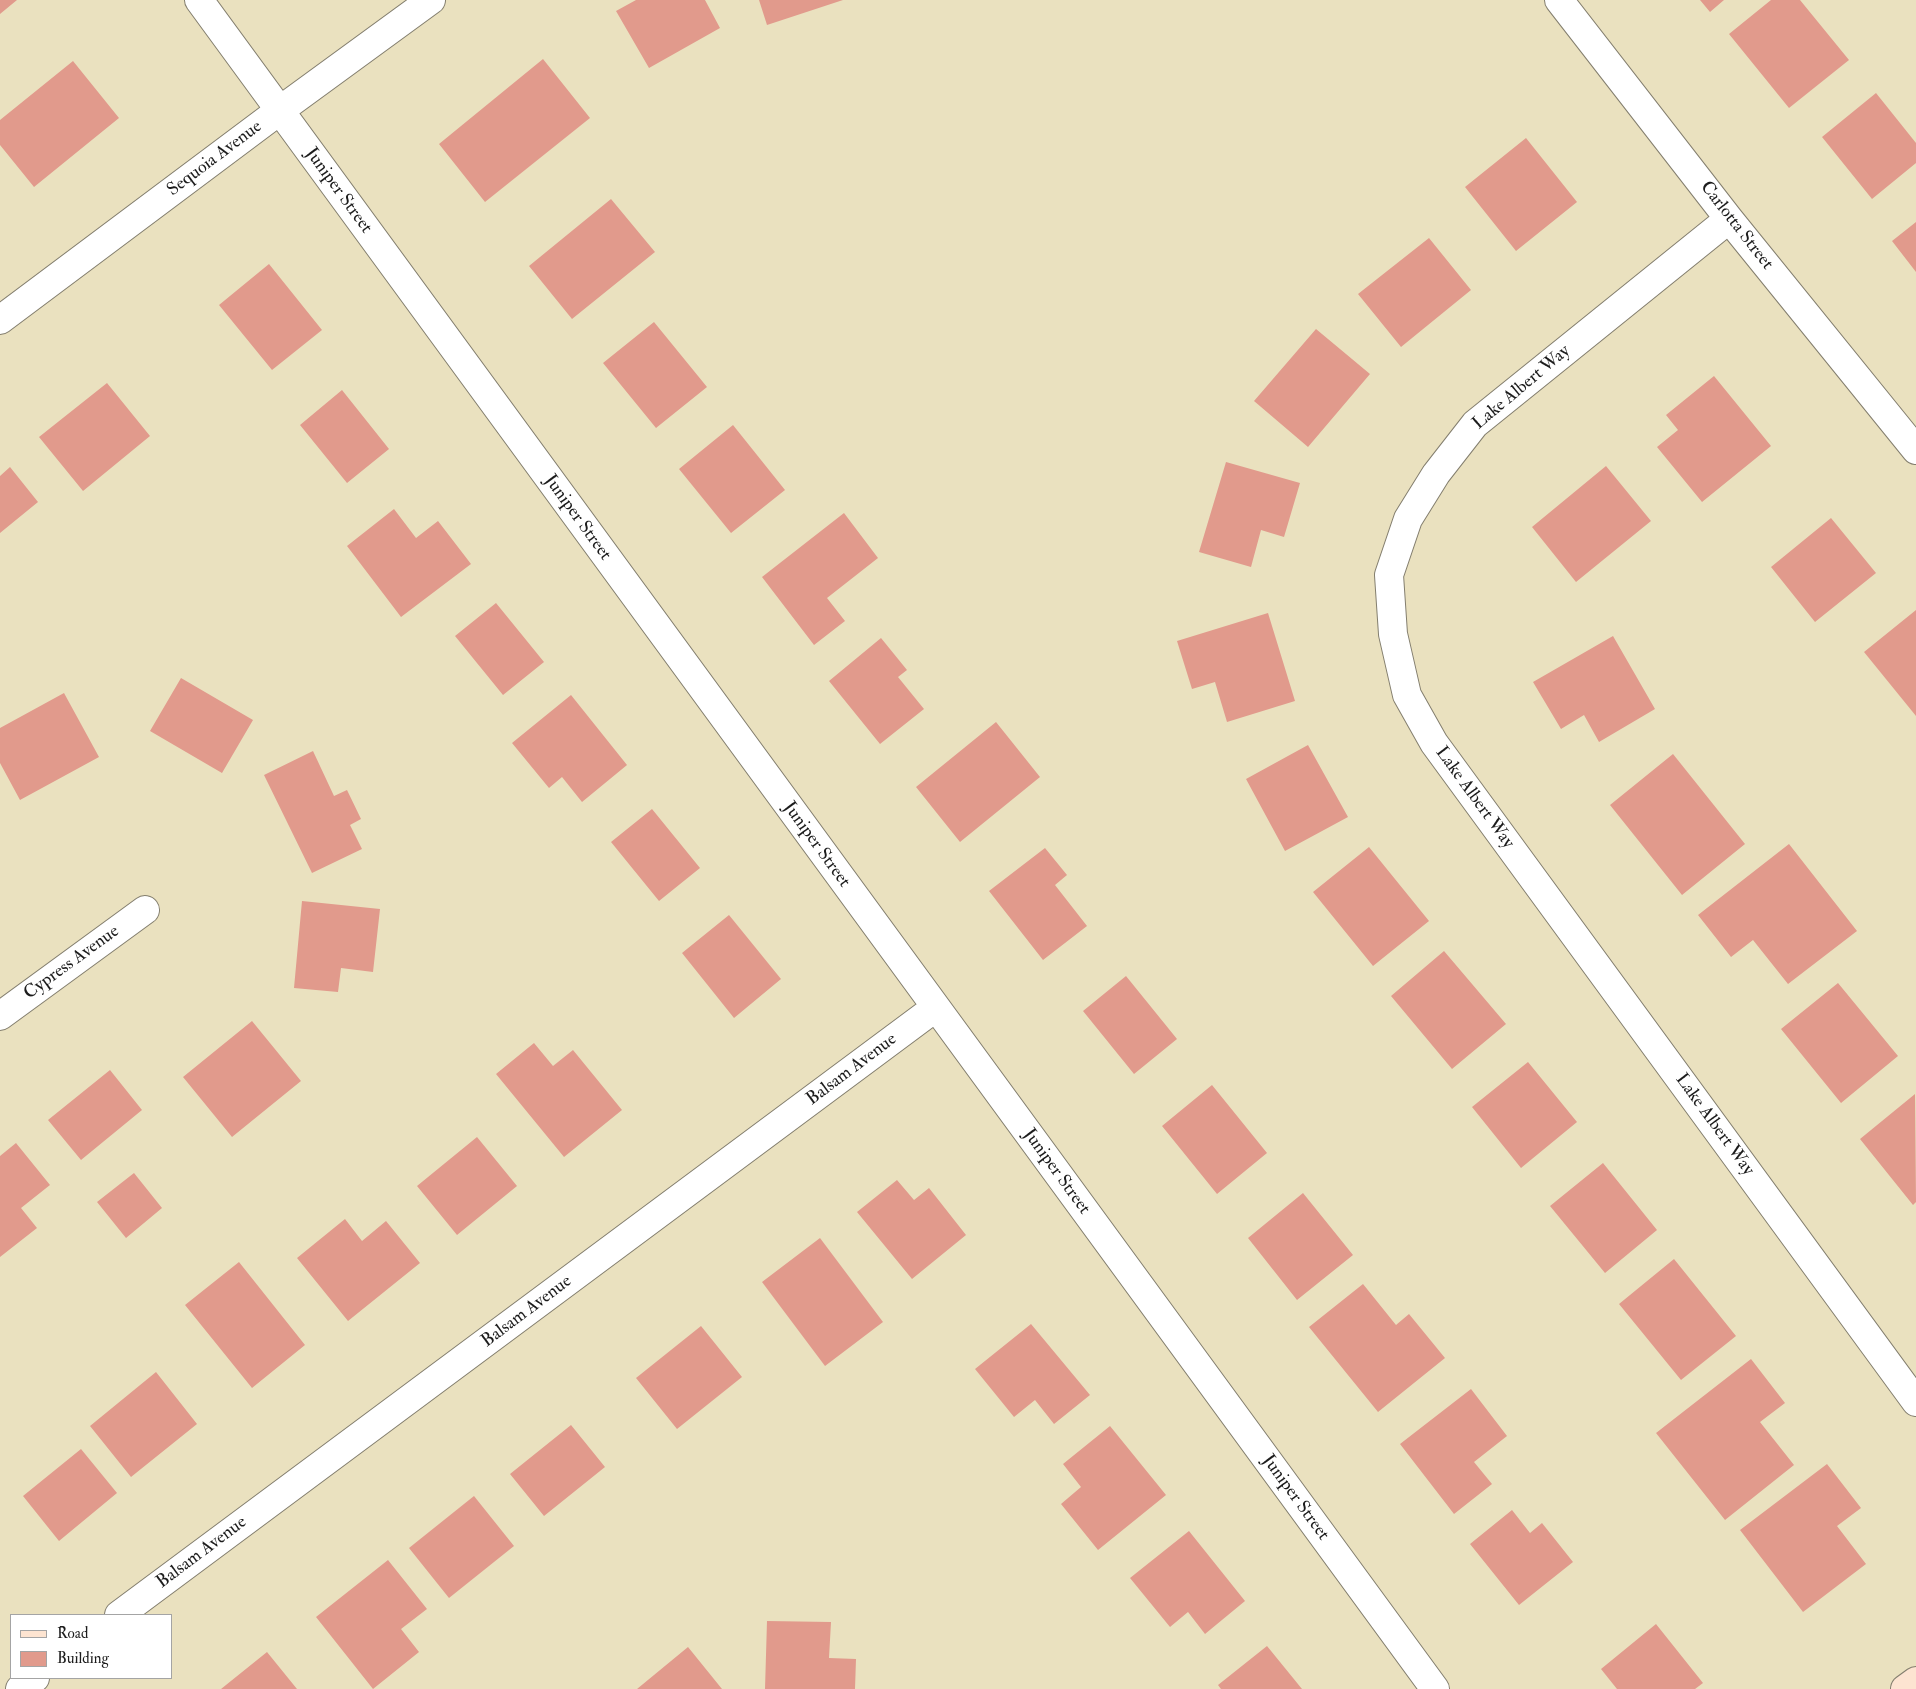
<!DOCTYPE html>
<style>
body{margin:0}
#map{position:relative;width:1916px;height:1689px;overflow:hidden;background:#eae1bf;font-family:"IM FELL Double Pica",serif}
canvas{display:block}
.legend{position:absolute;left:10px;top:1614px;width:162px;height:65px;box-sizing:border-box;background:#fff;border:1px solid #a4a4a4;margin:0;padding:6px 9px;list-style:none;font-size:15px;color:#1c1c1c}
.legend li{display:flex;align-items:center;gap:10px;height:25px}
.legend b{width:25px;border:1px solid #a4a4a4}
</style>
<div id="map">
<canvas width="1916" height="1689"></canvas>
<ul class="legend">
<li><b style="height:6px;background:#fde4d1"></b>Road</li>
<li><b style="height:14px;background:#e19a8c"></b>Building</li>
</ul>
</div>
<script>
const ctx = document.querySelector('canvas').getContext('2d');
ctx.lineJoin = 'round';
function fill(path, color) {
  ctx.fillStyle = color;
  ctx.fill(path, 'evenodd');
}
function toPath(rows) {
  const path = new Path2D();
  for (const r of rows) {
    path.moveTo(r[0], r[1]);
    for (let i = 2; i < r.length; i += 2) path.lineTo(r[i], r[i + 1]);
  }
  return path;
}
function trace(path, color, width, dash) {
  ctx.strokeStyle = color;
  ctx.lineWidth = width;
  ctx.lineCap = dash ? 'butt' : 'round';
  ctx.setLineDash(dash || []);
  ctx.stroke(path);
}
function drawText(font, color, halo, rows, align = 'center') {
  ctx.font = font + ' "IM FELL Double Pica",serif';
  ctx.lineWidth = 4;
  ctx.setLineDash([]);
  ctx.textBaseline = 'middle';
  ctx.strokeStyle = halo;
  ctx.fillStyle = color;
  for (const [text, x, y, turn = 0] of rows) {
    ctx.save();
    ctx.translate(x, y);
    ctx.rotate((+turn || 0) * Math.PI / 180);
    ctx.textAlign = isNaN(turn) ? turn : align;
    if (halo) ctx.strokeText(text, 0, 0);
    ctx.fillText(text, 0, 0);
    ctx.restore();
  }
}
fill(toPath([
 [0,0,17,0,0,14],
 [636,0,705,0,720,28,649,68,616,11],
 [759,0,843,0,767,25],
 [1700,0,1724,0,1710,12],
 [1771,0,1800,0,1849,60,1789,108,1729,34],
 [543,59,590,118,485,202,439,144],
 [73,61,119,118,34,187,0,145,0,120],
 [1876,93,1916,143,1916,163,1872,199,1822,137],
 [1526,138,1577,202,1516,251,1465,187],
 [611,199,655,252,572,319,529,266],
 [1916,222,1916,272,1892,241],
 [1429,238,1471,290,1401,347,1358,294],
 [269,264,322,330,272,370,219,305],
 [654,322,707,387,656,428,603,363],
 [1316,329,1370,374,1308,447,1254,401],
 [1714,376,1771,446,1702,502,1657,447,1678,430,1666,415],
 [107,383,150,436,83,491,39,437],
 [342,390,389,449,347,483,300,425],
 [733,425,785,490,731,533,679,469],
 [1226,462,1300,483,1284,537,1261,530,1251,567,1199,552],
 [1606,466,1651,521,1576,582,1532,527],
 [10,467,38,502,0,533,0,476],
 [394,509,416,538,438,521,471,564,401,617,347,546],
 [844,513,878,558,827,598,845,621,814,645,762,577],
 [1831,518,1876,573,1815,622,1771,567],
 [496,603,544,662,503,695,455,636],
 [1916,610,1916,716,1864,652],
 [1268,613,1295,701,1227,722,1215,682,1192,689,1177,641],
 [1613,636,1655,709,1599,742,1584,715,1561,729,1533,682],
 [881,638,907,670,898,677,924,709,880,744,829,681],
 [181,678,253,720,222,773,150,731],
 [64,693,99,757,20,800,0,763,0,728],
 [571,695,627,765,582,802,562,777,549,788,512,743],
 [996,722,1040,777,960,842,916,787],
 [1308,745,1348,817,1285,851,1246,779],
 [313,751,334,796,347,790,361,819,350,825,362,849,312,873,264,775],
 [1673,754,1745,844,1682,895,1610,805],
 [652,809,700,868,659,901,611,842],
 [1789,844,1857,931,1788,984,1753,940,1731,957,1698,915],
 [1369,847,1429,921,1373,966,1313,892],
 [1045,848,1067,875,1055,885,1087,926,1043,960,989,891],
 [302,901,380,909,373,972,341,968,338,992,294,988],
 [729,915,781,979,734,1018,682,953],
 [1444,951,1506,1024,1452,1069,1391,996],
 [1126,976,1177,1039,1134,1074,1083,1011],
 [1838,983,1898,1056,1841,1103,1781,1029],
 [252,1021,301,1081,232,1137,183,1077],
 [534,1043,553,1066,573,1050,622,1110,564,1157,496,1074],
 [1528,1062,1577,1122,1521,1168,1472,1107],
 [110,1070,142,1110,81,1160,48,1120],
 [1212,1085,1267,1153,1217,1194,1162,1126],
 [1915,1094,1916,1202,1913,1205,1860,1139],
 [477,1137,517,1186,457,1235,417,1186],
 [16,1143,50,1185,21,1208,37,1228,0,1257,0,1156],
 [1603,1163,1657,1230,1605,1273,1550,1206],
 [134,1173,162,1208,126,1238,97,1202],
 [897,1180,914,1200,929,1188,966,1235,912,1279,857,1212],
 [1303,1193,1353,1255,1297,1300,1248,1238],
 [345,1219,362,1241,386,1221,420,1263,348,1321,297,1258],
 [820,1238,883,1322,825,1366,762,1282],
 [1674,1259,1736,1336,1681,1380,1619,1304],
 [239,1262,305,1345,252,1388,185,1305],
 [1363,1284,1396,1325,1409,1314,1445,1358,1378,1412,1309,1327],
 [1031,1324,1090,1395,1054,1424,1035,1400,1014,1417,975,1369],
 [701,1326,742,1377,677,1429,636,1378],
 [1751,1359,1785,1403,1760,1422,1794,1465,1725,1520,1656,1433],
 [156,1372,197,1424,131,1477,90,1426],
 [1471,1389,1507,1436,1474,1462,1492,1484,1454,1514,1400,1444],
 [571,1425,605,1467,544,1516,510,1474],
 [1110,1426,1166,1495,1098,1550,1061,1504,1081,1487,1063,1464],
 [81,1449,117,1493,59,1541,23,1496],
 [1827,1464,1861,1508,1837,1526,1866,1564,1803,1612,1740,1530],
 [474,1496,514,1546,449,1598,409,1548],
 [1512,1510,1530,1533,1542,1523,1573,1562,1519,1605,1470,1544],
 [1189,1531,1245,1601,1205,1634,1188,1612,1170,1627,1130,1578],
 [388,1560,427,1609,401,1629,419,1652,373,1689,316,1617],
 [767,1621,831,1622,829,1658,856,1659,855,1689,765,1689],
 [1656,1624,1703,1683,1695,1689,1617,1689,1601,1669],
 [1267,1646,1302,1689,1221,1689,1218,1685],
 [688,1647,722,1689,637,1689],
 [267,1652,297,1689,221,1689]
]), '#e19a8c');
const street = toPath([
 [199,0,1435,1689],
 [1559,0,1729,219,1916,450],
 [1729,219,1475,424,1436,474,1408,519,1389,575,1393,634,1407,695,1434,743,1916,1402],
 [0,320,279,111,431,0],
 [0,1016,145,910],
 [119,1615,935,1008],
 [20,1689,35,1678]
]);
const secondary = toPath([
 [1905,1689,1916,1681]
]);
trace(street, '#837e6e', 30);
trace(secondary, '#837e6e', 30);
trace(street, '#fff', 28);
trace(secondary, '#fde4d1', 28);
drawText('18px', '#1c1c1c', '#fff', [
 ["Sequoia Avenue",215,159,-37],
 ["Juniper Street",338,191,54],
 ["Carlotta Street",1736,226,52],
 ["Lake Albert Way",1522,388,-40],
 ["Juniper Street",577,518,54],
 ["Lake Albert Way",1474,798,54],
 ["Juniper Street",816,845,54],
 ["Cypress Avenue",72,963,-36],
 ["Balsam Avenue",852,1070,-37],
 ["Lake Albert Way",1714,1125,54],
 ["Juniper Street",1056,1172,54],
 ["Balsam Avenue",527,1312,-37],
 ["Juniper Street",1295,1498,54],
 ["Balsam Avenue",202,1553,-37]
]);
</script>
